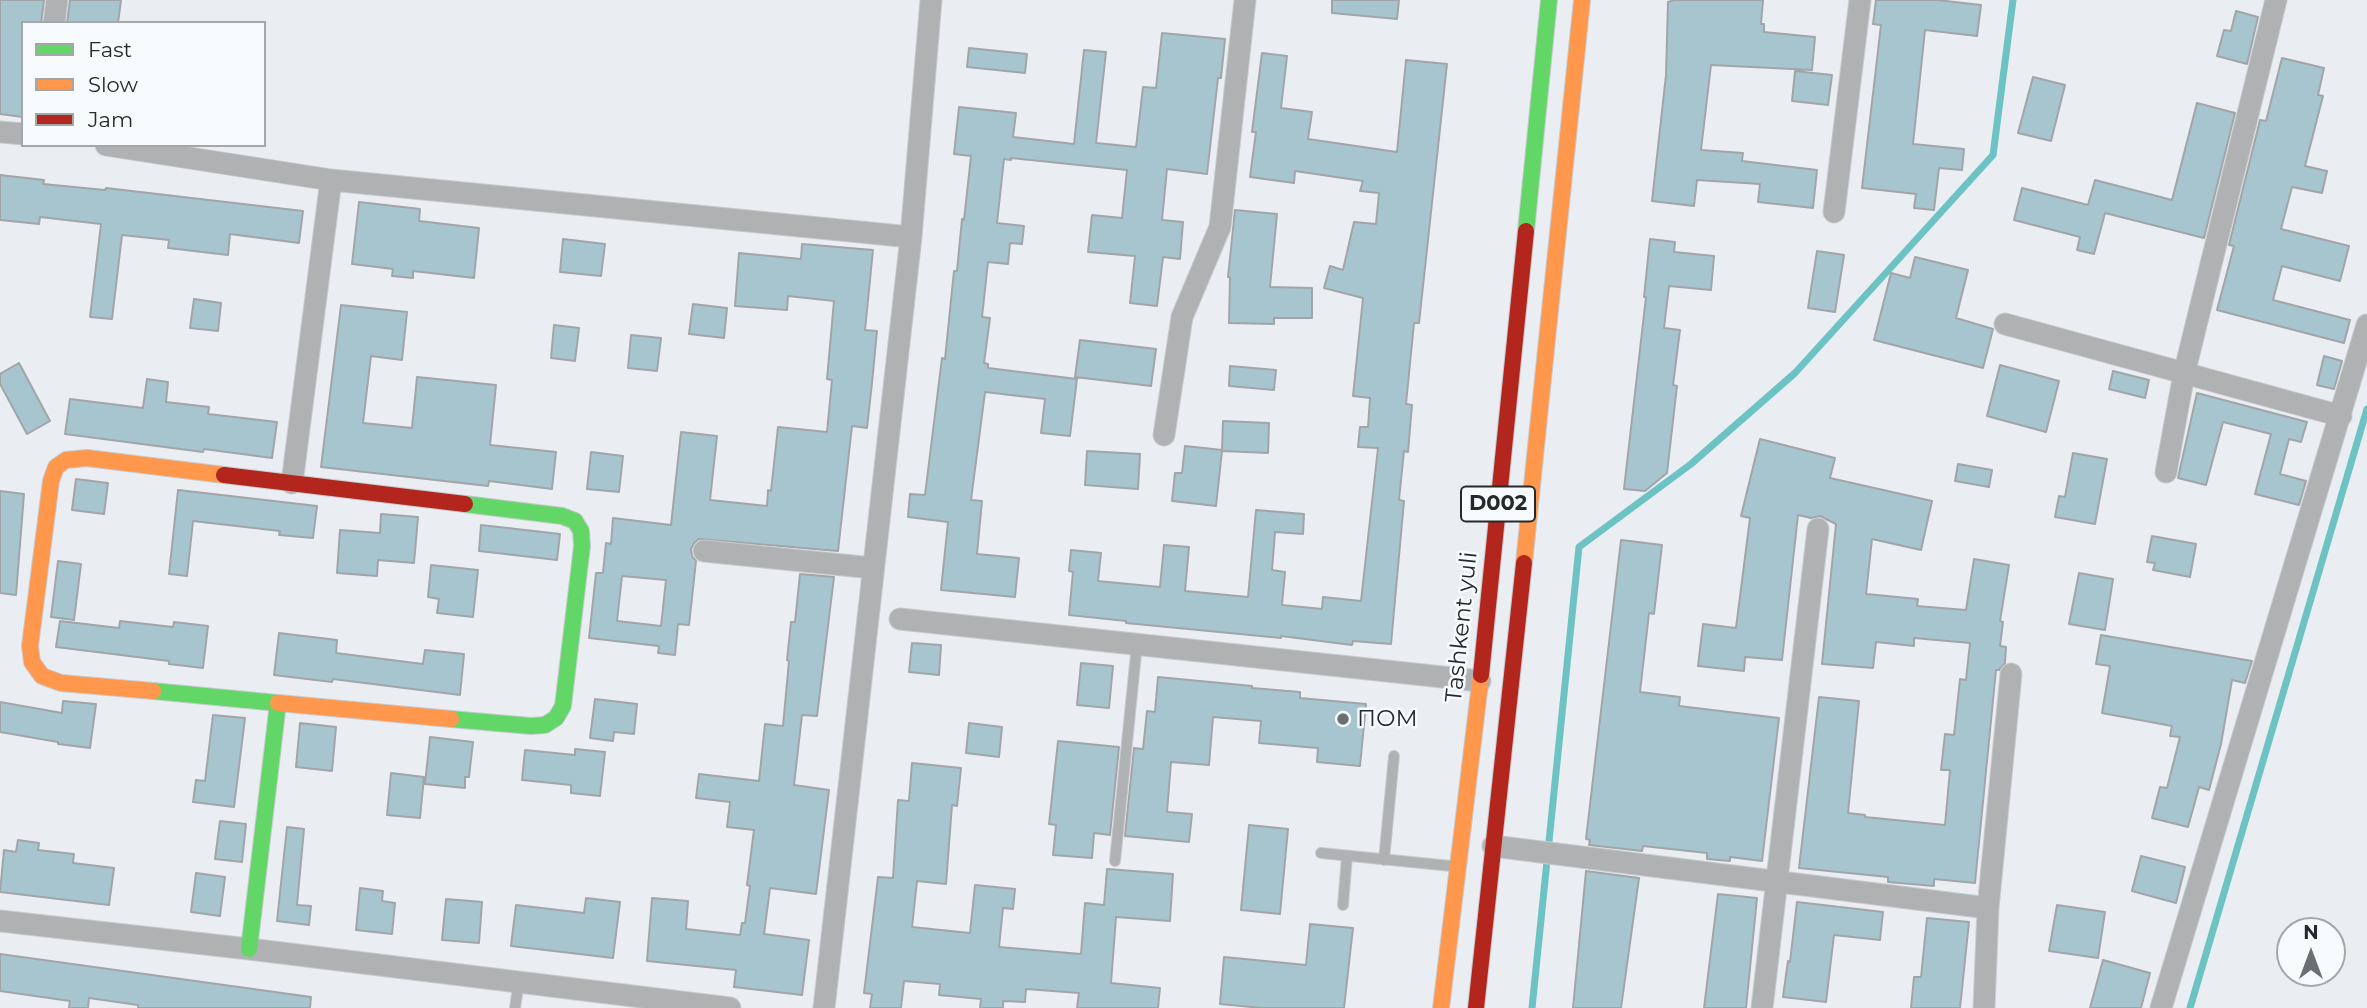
<!DOCTYPE html>
<meta charset="utf-8">
<style>
body{margin:0}
#map{position:relative;width:2367px;height:1008px;overflow:hidden;background:#eaeef3;font-family:Montserrat,sans-serif}
canvas{display:block}
.legend{position:absolute;left:21px;top:21px;width:245px;height:126px;box-sizing:border-box;background:#f7fbfe;border:2px solid #a3a7aa;margin:0;padding:9px 12px;list-style:none;font-size:21px;color:#26292c}
.legend li{display:flex;align-items:center;gap:14px;height:35px}
.legend b{width:35px;border:2px solid #a3a7aa}
.north{position:absolute;left:2276px;top:917px;width:70px;height:70px;box-sizing:border-box;background:#f7fbfe;border:2px solid #a3a7aa;border-radius:50%;rotate:0deg;font-size:19px;font-weight:700;line-height:28px;text-align:center;color:#26292c}
.north::after{content:'';display:block;margin:auto;width:24px;height:32px;background:#6b6e72;clip-path:polygon(50% 0,100% 100%,50% 72%,0 100%)}
</style>
<div id="map">
<canvas width="2367" height="1008"></canvas>
<ul class="legend">
<li><b style="height:9px;background:#63d668"></b>Fast</li>
<li><b style="height:9px;background:#ff974d"></b>Slow</li>
<li><b style="height:9px;background:#b3261e"></b>Jam</li>
</ul>
<div class="north">N</div>
</div>
<script>
const ctx = document.querySelector('canvas').getContext('2d');
ctx.lineJoin = 'round';
function toPath(rows) {
  const path = new Path2D();
  for (const r of rows) {
    path.moveTo(r[0], r[1]);
    for (let i = 2; i < r.length; i += 2) path.lineTo(r[i], r[i + 1]);
  }
  return path;
}
function trace(path, color, width, dash) {
  ctx.strokeStyle = color;
  ctx.lineWidth = width;
  ctx.lineCap = dash ? 'butt' : 'round';
  ctx.setLineDash(dash || []);
  ctx.stroke(path);
}
function fill(path, color) {
  ctx.fillStyle = color;
  ctx.fill(path, 'evenodd');
}
function drawText(font, color, halo, rows, align = 'center') {
  ctx.font = font + ' Montserrat,sans-serif';
  ctx.lineWidth = 5;
  ctx.setLineDash([]);
  ctx.textBaseline = 'middle';
  ctx.strokeStyle = halo;
  ctx.fillStyle = color;
  for (const [text, x, y, turn = 0] of rows) {
    ctx.save();
    ctx.translate(x, y);
    ctx.rotate((+turn || 0) * Math.PI / 180);
    ctx.textAlign = isNaN(turn) ? turn : align;
    if (halo) ctx.strokeText(text, 0, 0);
    ctx.fillText(text, 0, 0);
    ctx.restore();
  }
}
trace(toPath([
 [1532,1008,1579,547,1691,464,1795,373,1993,155,2013,0],
 [2190,1008,2367,409]
]), '#6dc2c3', 7);
const building = toPath([
 [0,0,44,0,41,23,23,23,23,117,0,114,0,0],
 [70,0,121,0,118,23,67,23,70,0],
 [1332,0,1399,0,1397,19,1332,13,1332,0],
 [1674,0,1763,0,1761,24,1764,24,1764,32,1815,37,1812,70,1711,65,1701,150,1743,153,1742,161,1817,170,1813,208,1758,202,1760,184,1697,180,1694,206,1652,201,1666,75,1668,2,1674,0],
 [1876,0,1937,0,1981,5,1977,36,1925,30,1913,144,1964,149,1962,170,1939,168,1934,210,1914,208,1916,194,1862,188,1881,25,1873,24,1876,0],
 [2236,11,2258,17,2247,64,2217,56,2224,30,2231,31,2236,11],
 [1162,33,1225,39,1221,78,1218,78,1207,174,1167,169,1162,220,1183,222,1180,259,1163,257,1157,306,1130,303,1135,256,1088,252,1092,215,1122,218,1127,170,1011,158,1011,160,1004,159,997,223,1024,226,1022,244,1010,243,1008,264,988,262,982,317,990,318,984,363,988,364,988,368,1077,379,1070,436,1041,433,1045,399,985,392,971,500,982,501,977,554,1019,558,1015,597,941,590,948,522,908,517,910,494,925,495,942,358,945,359,954,271,957,271,962,219,964,220,971,156,954,154,959,107,1016,113,1013,137,1074,144,1084,50,1106,52,1096,143,1136,147,1143,87,1156,88,1162,33],
 [969,48,1027,54,1025,73,967,67,969,48],
 [1262,53,1287,56,1281,108,1312,112,1308,139,1397,152,1406,60,1447,64,1419,323,1414,323,1406,404,1412,405,1408,452,1404,451,1399,500,1404,501,1391,644,1353,641,1352,645,1281,636,1281,638,1126,623,1126,621,1069,615,1073,572,1069,571,1071,550,1101,553,1098,581,1160,587,1164,545,1189,547,1185,591,1248,597,1256,510,1304,514,1303,534,1275,532,1272,570,1285,572,1282,605,1322,609,1323,597,1361,601,1378,448,1358,447,1360,427,1368,427,1370,398,1353,396,1363,298,1324,288,1330,266,1343,270,1354,222,1376,224,1379,193,1360,191,1363,181,1295,171,1294,183,1250,177,1256,132,1252,132,1262,53],
 [2282,58,2324,68,2318,95,2323,96,2305,166,2327,171,2322,193,2292,187,2281,229,2349,246,2340,281,2282,266,2273,300,2350,320,2344,343,2217,310,2234,246,2229,245,2260,120,2266,121,2282,58],
 [1795,71,1832,75,1828,105,1792,101,1795,71],
 [2033,77,2065,85,2051,141,2018,133,2033,77],
 [2197,103,2235,113,2204,238,2105,213,2094,254,2077,250,2080,237,2014,220,2022,188,2088,205,2095,180,2172,200,2197,103],
 [0,175,44,180,43,184,105,190,106,188,303,211,299,243,230,234,228,255,168,248,169,240,122,235,112,319,90,317,101,224,40,217,39,224,0,220,0,175],
 [359,202,420,209,419,221,479,228,474,278,413,271,413,278,392,276,393,269,352,264,359,202],
 [1235,210,1277,214,1270,287,1312,288,1312,318,1274,318,1274,324,1229,323,1230,277,1228,277,1235,210],
 [563,239,605,244,601,276,560,272,563,239],
 [1650,239,1675,242,1674,252,1714,256,1711,290,1669,286,1664,328,1680,330,1673,385,1677,386,1667,473,1645,491,1624,489,1646,297,1644,297,1650,239],
 [802,244,873,250,865,330,877,331,872,383,867,428,852,426,838,551,699,539,694,543,691,549,692,556,696,561,689,625,678,624,675,655,658,653,659,646,589,638,596,573,603,573,606,543,611,544,613,518,671,525,681,432,717,436,710,500,767,506,768,490,771,491,778,427,827,432,832,380,827,379,834,301,788,296,787,310,735,306,739,253,801,259,802,244],
 [622,576,666,580,661,626,617,621,622,576],
 [1817,251,1844,255,1835,312,1808,308,1817,251],
 [1915,257,1968,270,1956,318,1993,329,1983,368,1874,340,1891,273,1910,278,1915,257],
 [194,299,221,303,218,331,190,328,194,299],
 [693,304,727,308,724,338,689,334,693,304],
 [341,305,407,312,402,360,371,356,363,423,412,428,417,377,496,385,490,445,556,452,552,489,489,481,488,486,321,467,341,305],
 [554,325,579,328,575,361,551,358,554,325],
 [631,335,661,338,657,371,628,368,631,335],
 [1080,340,1156,349,1151,386,1075,377,1080,340],
 [2324,356,2342,361,2334,389,2317,385,2324,356],
 [19,363,50,421,27,434,0,384,0,374,19,363],
 [2000,365,2059,381,2046,432,1987,416,2000,365],
 [1230,366,1276,370,1274,390,1229,386,1230,366],
 [2113,371,2149,380,2145,398,2109,389,2113,371],
 [147,379,168,382,166,402,209,407,208,414,277,422,272,458,204,449,203,452,65,434,70,399,143,408,147,379],
 [2197,393,2307,422,2301,442,2289,439,2280,474,2306,481,2299,505,2255,494,2271,434,2223,422,2206,485,2178,478,2197,393],
 [1223,421,1269,423,1268,453,1222,451,1216,506,1172,501,1175,473,1182,473,1185,446,1222,450,1223,421],
 [1760,439,1835,458,1830,478,1932,501,1921,550,1872,539,1866,594,1918,599,1917,606,1966,610,1974,559,2009,565,2000,621,2003,622,2000,646,2006,647,2005,663,1999,670,1996,670,1975,883,1934,879,1934,886,1888,882,1888,877,1799,868,1819,697,1859,701,1848,813,1865,815,1865,817,1945,825,1950,770,1941,770,1945,734,1954,735,1960,679,1966,680,1970,643,1914,638,1914,646,1876,642,1873,668,1822,664,1836,524,1820,516,1811,518,1798,515,1782,660,1745,657,1744,671,1698,666,1703,624,1736,628,1750,518,1741,516,1760,439],
 [1087,451,1140,454,1138,489,1085,485,1087,451],
 [591,452,623,456,619,492,587,489,591,452],
 [2073,453,2107,459,2095,524,2055,517,2059,496,2065,497,2073,453],
 [1958,464,1992,470,1989,487,1955,481,1958,464],
 [76,479,108,483,104,514,72,510,76,479],
 [178,490,317,506,313,538,279,535,280,531,193,521,187,576,169,574,178,490],
 [0,491,24,494,16,595,0,593,0,491],
 [381,514,418,517,414,563,378,560,377,576,337,573,340,530,380,533,381,514],
 [481,525,560,534,557,560,479,551,481,525],
 [2152,536,2196,544,2190,577,2153,570,2155,563,2147,562,2152,536],
 [1621,540,1662,545,1654,614,1649,613,1640,692,1680,697,1679,706,1779,718,1762,861,1730,857,1730,861,1707,859,1707,853,1643,846,1642,851,1589,845,1590,840,1586,839,1621,540],
 [58,561,81,564,74,620,51,617,58,561],
 [431,565,478,570,473,617,437,613,439,599,428,597,431,565],
 [2079,573,2113,579,2105,630,2069,624,2079,573],
 [800,574,834,577,817,716,802,715,794,785,829,790,816,894,770,888,764,934,809,940,802,995,734,987,736,970,647,961,652,898,688,901,686,929,740,935,742,923,745,923,750,886,747,885,754,830,727,827,730,802,696,798,699,774,759,781,765,724,783,726,789,661,787,660,791,622,795,622,800,574],
 [60,621,119,628,120,621,173,627,174,622,208,626,203,668,169,664,169,661,56,647,60,621],
 [279,633,337,640,336,653,423,664,425,650,464,654,460,695,333,679,332,682,274,675,279,633],
 [2101,635,2252,661,2245,683,2232,680,2221,744,2209,790,2199,787,2188,827,2152,818,2160,787,2167,788,2180,737,2170,736,2172,726,2102,713,2110,666,2096,664,2101,635],
 [912,643,941,645,939,675,909,672,912,643],
 [1081,663,1113,666,1109,708,1077,705,1081,663],
 [1158,677,1252,686,1252,688,1300,692,1300,698,1366,704,1360,766,1317,762,1318,748,1259,743,1261,721,1213,717,1209,765,1171,762,1167,812,1192,814,1189,842,1125,836,1134,748,1143,749,1147,711,1155,712,1158,677],
 [595,699,637,704,634,734,614,732,613,741,590,738,595,699],
 [63,701,96,704,90,748,58,744,58,742,0,732,0,702,62,713,63,701],
 [213,715,245,718,234,807,193,802,196,780,205,781,213,715],
 [300,723,336,727,332,771,296,767,300,723],
 [969,723,1002,727,999,757,966,753,969,723],
 [430,737,473,742,469,777,465,777,465,788,425,784,430,737],
 [1058,741,1119,747,1110,835,1094,833,1092,858,1053,855,1056,825,1049,824,1058,741],
 [575,749,605,752,600,796,571,793,571,785,522,780,525,750,575,755,575,749],
 [912,763,961,768,957,806,952,805,946,884,917,881,912,927,970,933,975,885,1015,889,1013,909,1003,908,999,947,1081,954,1085,903,1104,905,1107,869,1173,874,1170,921,1116,917,1111,983,1160,988,1158,1008,1077,1008,1079,993,1026,989,1025,1002,1003,1001,1003,1008,980,1008,981,999,939,995,940,984,904,981,901,1008,870,1008,872,994,864,993,878,877,893,878,898,800,909,801,912,763],
 [391,773,424,777,420,818,387,815,391,773],
 [220,821,246,824,242,862,215,859,220,821],
 [1249,825,1288,829,1280,914,1241,910,1249,825],
 [287,827,304,829,297,905,311,906,309,925,277,921,287,827],
 [18,840,39,843,38,850,74,854,73,863,114,868,109,905,0,892,4,850,16,852,18,840],
 [2141,856,2185,867,2176,903,2132,891,2141,856],
 [1586,871,1639,878,1621,1008,1573,1008,1586,871],
 [196,873,225,877,220,916,191,912,196,873],
 [360,888,383,891,382,901,395,903,392,934,356,930,360,888],
 [1718,894,1757,898,1746,1008,1704,1008,1718,894],
 [586,898,620,902,613,958,511,946,516,905,584,913,586,898],
 [446,899,482,902,479,943,442,940,446,899],
 [1797,902,1883,912,1880,940,1834,935,1826,1002,1783,997,1788,961,1790,962,1797,902],
 [2057,905,2105,912,2098,958,2049,951,2057,905],
 [1927,918,1969,922,1960,1008,1911,1008,1914,977,1921,977,1927,918],
 [1310,924,1353,928,1344,1008,1262,1008,1220,1004,1224,957,1306,965,1310,924],
 [0,954,311,997,310,1008,138,1008,138,1005,89,998,88,1008,69,1008,70,1001,0,991,0,954],
 [2103,960,2150,973,2141,1008,2090,1008,2103,960]
]);
fill(building, '#a7c5cf');
trace(building, '#a1a5a8', 2);
const lane = toPath([
 [1321,853,1451,866],
 [1384,860,1394,756],
 [1115,861,1137,644],
 [1343,905,1347,856],
 [515,1008,519,981]
]);
const street = toPath([
 [54,23,57,0],
 [0,132,23,134],
 [106,145,331,180,911,237],
 [1834,212,1860,0],
 [2005,324,2341,416],
 [1164,435,1182,317,1220,227,1245,0],
 [2166,472,2184,374,2276,0],
 [292,483,331,180],
 [704,551,873,568],
 [900,619,1480,681],
 [1493,846,1988,908],
 [0,921,249,949,730,1008],
 [824,1008,911,237,931,0],
 [1762,1008,1818,529],
 [1984,1008,1988,908,2011,674],
 [2161,1008,2367,325]
]);
const fast = toPath([
 [1526,231,1549,0],
 [153,691,278,703,249,949],
 [451,719,531,726,545,725,556,718,563,706,582,546,581,531,575,521,562,516,465,504]
]);
const slow = toPath([
 [1524,563,1582,0],
 [153,691,61,683,42,676,32,662,30,646,51,481,56,467,66,460,87,458,224,475],
 [278,703,451,719],
 [1441,1008,1481,675]
]);
const jam = toPath([
 [224,475,465,504],
 [1481,675,1526,231],
 [1476,1008,1524,563]
]);
trace(lane, '#c8cbce', 12);
trace(street, '#c8cbce', 23);
trace(fast, '#c8cbce', 18);
trace(slow, '#c8cbce', 18);
trace(jam, '#c8cbce', 18);
trace(lane, '#afb1b3', 10);
trace(street, '#afb1b3', 21);
trace(fast, '#63d668', 16);
trace(slow, '#ff974d', 16);
trace(jam, '#b3261e', 16);
for (const [x, y, r, color] of [
 [1343,719,7,"#6b6e72"]
]) {
  const dot = new Path2D();
  dot.arc(x, y, r, 0, 2 * Math.PI);
  ctx.fillStyle = color;
  ctx.fill(dot);
  trace(dot, '#f7fbfe', 2.5);
}
for (const [x, y, w] of [
 [1498,504,74]
]) {
  const box = new Path2D();
  box.roundRect(x - w / 2, y - 17.5, w, 35, 5);
  ctx.fillStyle = '#f7fbfe';
  ctx.fill(box);
  trace(box, '#26292c', 2);
}
drawText('bold 21px', '#26292c', null, [
 ["D002",1498,504]
]);
drawText('23px', '#26292c', '#f7fbfe', [
 ["Tashkent yuli",1462,627,-84]
]);
drawText('23px', '#26292c', '#f7fbfe', [
 ["ПОМ",1357,719]
], 'left');
</script>
